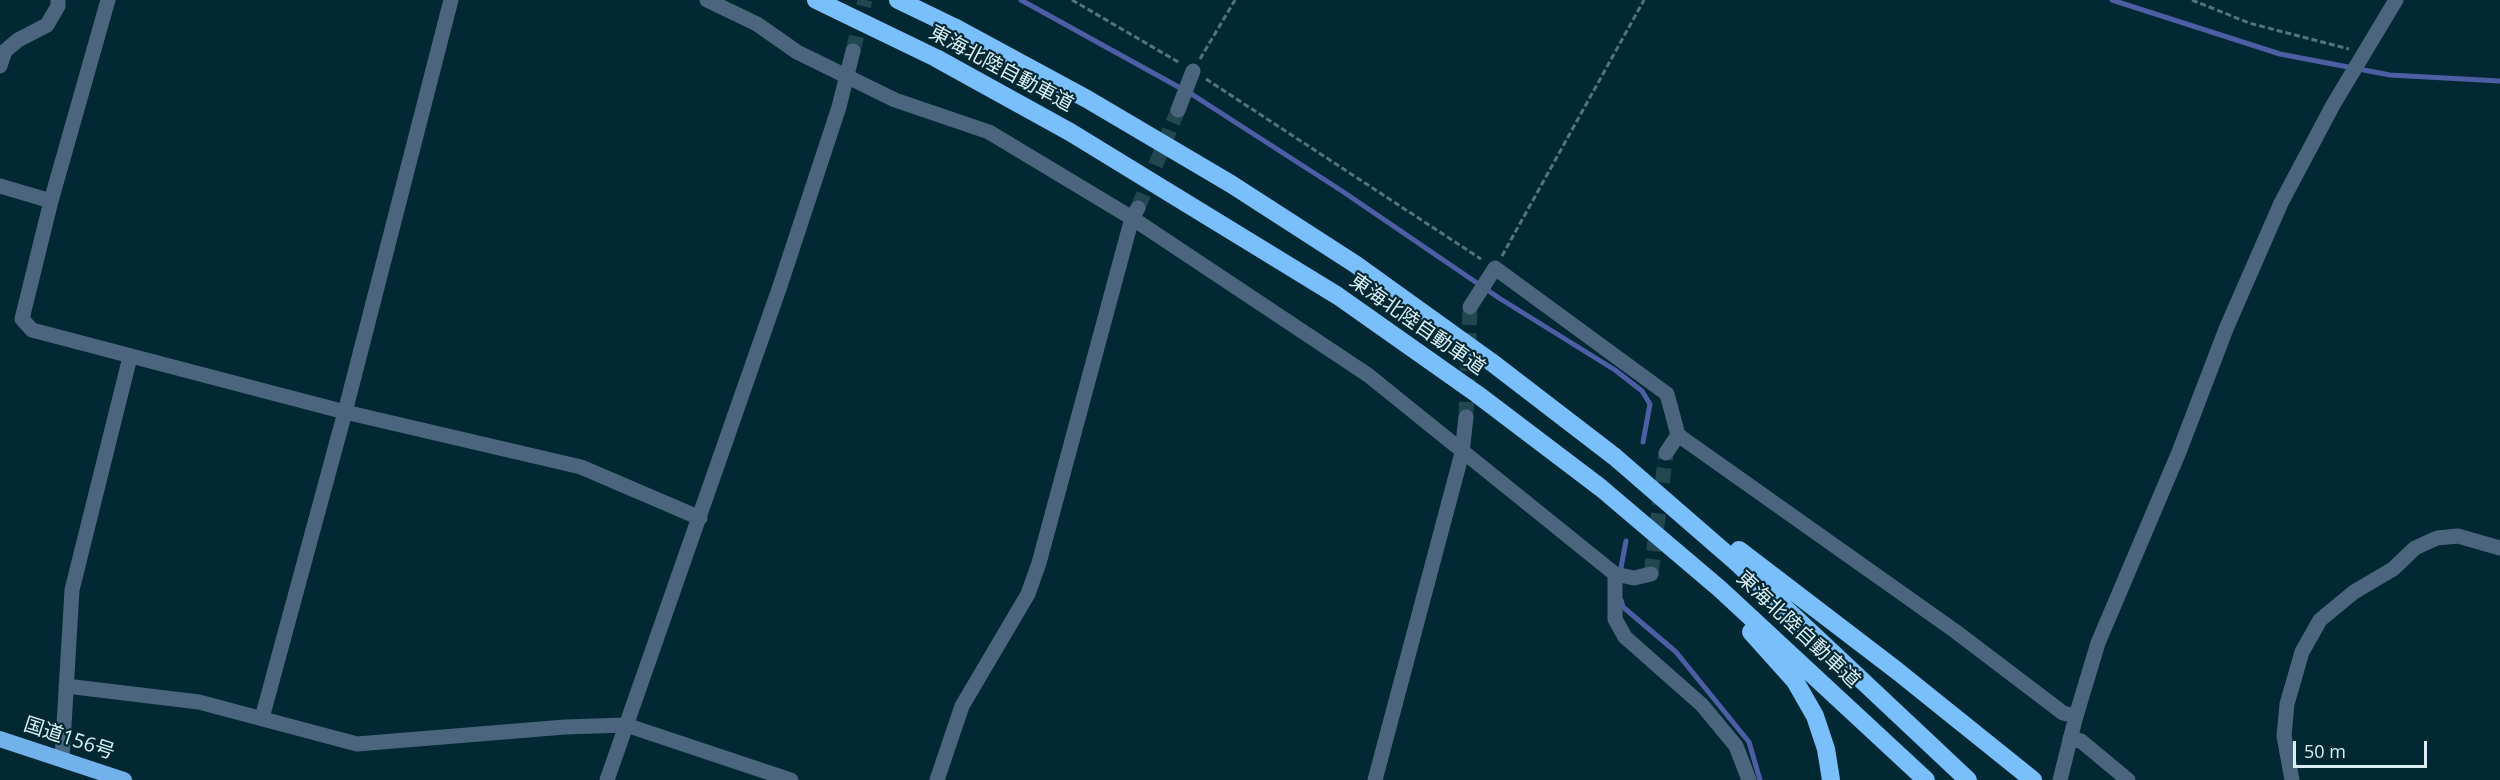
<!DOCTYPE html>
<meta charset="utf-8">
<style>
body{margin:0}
#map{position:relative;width:2500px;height:780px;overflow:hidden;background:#022933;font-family:"Open Sans",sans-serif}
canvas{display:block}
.scale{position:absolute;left:2293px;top:741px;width:134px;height:27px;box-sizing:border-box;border:3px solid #daeef4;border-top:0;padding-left:8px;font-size:18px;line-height:21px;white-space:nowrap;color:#daeef4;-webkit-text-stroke:4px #022933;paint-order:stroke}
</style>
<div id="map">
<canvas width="2500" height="780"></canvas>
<div class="scale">50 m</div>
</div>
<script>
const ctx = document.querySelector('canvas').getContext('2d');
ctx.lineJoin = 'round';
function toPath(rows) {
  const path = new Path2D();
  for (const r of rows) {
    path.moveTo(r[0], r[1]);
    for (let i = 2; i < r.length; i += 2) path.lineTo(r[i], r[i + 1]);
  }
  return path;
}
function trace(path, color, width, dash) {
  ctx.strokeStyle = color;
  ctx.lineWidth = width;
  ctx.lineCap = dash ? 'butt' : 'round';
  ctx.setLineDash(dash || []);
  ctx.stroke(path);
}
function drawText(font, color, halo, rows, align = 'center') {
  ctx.font = font + ' "Open Sans","Noto Sans JP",sans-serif';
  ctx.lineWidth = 4.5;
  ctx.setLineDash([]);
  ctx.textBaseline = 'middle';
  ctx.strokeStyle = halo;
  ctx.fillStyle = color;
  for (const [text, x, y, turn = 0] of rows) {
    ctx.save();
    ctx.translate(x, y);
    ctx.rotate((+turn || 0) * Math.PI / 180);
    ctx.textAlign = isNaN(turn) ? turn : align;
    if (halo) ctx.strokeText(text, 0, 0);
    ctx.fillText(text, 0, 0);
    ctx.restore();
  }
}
trace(toPath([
 [1021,0,1193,95,1342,191,1499,298,1615,370,1642,391,1650,404,1643,442],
 [2112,0,2280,54,2390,75,2500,81],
 [1620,573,1626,541],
 [1621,600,1623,607,1676,652,1749,742,1760,780]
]), '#4d5ea4', 5);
trace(toPath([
 [853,51,865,0],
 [1138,208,1178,110],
 [1466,417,1470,307],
 [1651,574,1666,453]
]), '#224750', 15, [15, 8]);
trace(toPath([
 [1072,0,1180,63],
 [2192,0,2249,23,2349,49],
 [1200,59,1235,0],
 [1206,79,1481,259],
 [1502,256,1644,0]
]), '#54747c', 3, [6, 3]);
trace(toPath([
 [108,0,51,201,22,319,32,330,345,412,581,467,700,518],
 [707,0,757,24,797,52,895,100,989,132,1132,218,1368,375,1615,574,1634,578,1651,574],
 [0,66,5,51,18,40,47,25,58,6,58,0],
 [1178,110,1193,71],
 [0,186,51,201],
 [1470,307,1495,268,1667,394,1678,435,1955,631,2063,713,2076,716],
 [1666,453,1678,435],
 [1615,574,1615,619,1625,637,1702,705,1736,746,1749,780],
 [66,686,199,702,357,744,565,727,626,725,791,780],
 [262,718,345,412,451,0],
 [2070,739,2081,741,2128,780],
 [62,759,72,590,130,357],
 [607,780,780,286,839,107,853,51],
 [937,780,962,706,1028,594,1039,563,1132,218,1138,208],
 [1375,780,1462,453,1466,417],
 [2292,780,2284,736,2287,704,2302,652,2320,620,2354,592,2393,569,2415,548,2437,538,2458,536,2500,548]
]), '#4a657d', 15);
trace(toPath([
 [2060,780,2076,716,2098,643,2179,452,2226,329,2281,203,2333,105,2396,0]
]), '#4a657d', 15);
trace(toPath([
 [0,739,124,780]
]), '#72b2ea', 16);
trace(toPath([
 [816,0,936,58,1070,132,1338,296,1477,394,1601,488,1720,589,1926,780],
 [898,0,954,27,1087,99,1231,184,1355,264,1490,361,1615,457,1736,562,1968,780],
 [1739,550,1896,670,2033,780],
 [1751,632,1795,681,1815,716,1826,749,1831,780]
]), '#78bffc', 18);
drawText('20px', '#daeef4', '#022933', [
 ["東海北陸自動車道",1001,69,28],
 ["東海北陸自動車道",1417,325,35],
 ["東海北陸自動車道",1798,630,43],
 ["国道156号",69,739,18]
]);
</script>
